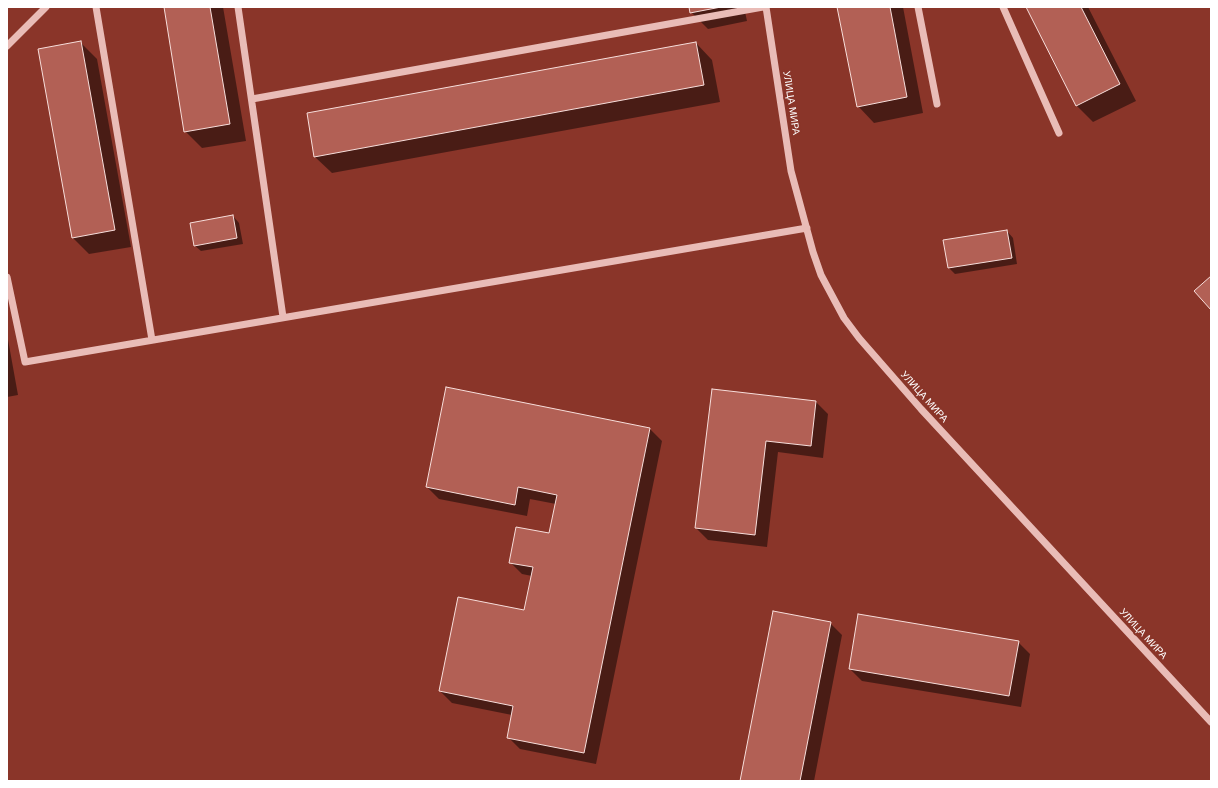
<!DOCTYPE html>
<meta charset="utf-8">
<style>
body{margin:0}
#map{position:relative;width:1218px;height:788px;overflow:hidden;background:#8a3529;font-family:Helvetica,sans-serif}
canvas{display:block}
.frame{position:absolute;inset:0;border:8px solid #fff;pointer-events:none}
</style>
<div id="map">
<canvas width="1218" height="788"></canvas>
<div class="frame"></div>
</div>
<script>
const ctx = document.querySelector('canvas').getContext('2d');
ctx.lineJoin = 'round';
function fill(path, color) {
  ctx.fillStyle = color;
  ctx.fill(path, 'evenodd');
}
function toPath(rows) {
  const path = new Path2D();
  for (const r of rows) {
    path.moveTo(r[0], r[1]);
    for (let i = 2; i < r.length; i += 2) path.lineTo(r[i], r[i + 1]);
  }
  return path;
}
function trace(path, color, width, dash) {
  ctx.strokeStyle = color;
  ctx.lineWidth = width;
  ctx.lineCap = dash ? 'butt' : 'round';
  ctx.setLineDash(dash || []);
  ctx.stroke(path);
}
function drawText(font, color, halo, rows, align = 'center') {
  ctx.font = font + ' Helvetica,sans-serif';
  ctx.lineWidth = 4;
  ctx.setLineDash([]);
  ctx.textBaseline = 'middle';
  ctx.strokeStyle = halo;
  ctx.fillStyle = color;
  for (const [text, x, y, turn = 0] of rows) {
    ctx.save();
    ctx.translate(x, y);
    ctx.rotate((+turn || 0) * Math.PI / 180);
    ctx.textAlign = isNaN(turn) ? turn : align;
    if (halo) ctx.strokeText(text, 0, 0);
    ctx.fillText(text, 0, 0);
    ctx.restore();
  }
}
fill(toPath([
 [165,7,223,7,246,141,202,148,185,131],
 [690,7,744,7,747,21,708,29,691,12],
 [838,7,903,7,923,113,874,123,858,106],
 [1027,7,1088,7,1136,101,1093,122,1077,106],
 [80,42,97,59,131,247,89,254,73,238],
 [696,43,712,60,720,102,332,173,315,157],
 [233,216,239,223,243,244,201,251,194,245],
 [1007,231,1013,238,1017,264,955,274,949,268],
 [7,334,18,395,7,397],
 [713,390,816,402,828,414,823,458,778,452,767,547,708,540,696,528],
 [650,429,662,441,596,764,520,749,508,737,512,715,452,703,440,691,525,611,532,576,522,574,510,562,550,534,556,504,530,499,527,516,439,499,427,487],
 [830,623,842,635,814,781,741,781],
 [1018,642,1030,654,1021,707,862,681,850,669]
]), '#0007');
const building = toPath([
 [164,7,210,7,230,124,184,132,164,7],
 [689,7,721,7,690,13,689,7],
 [837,7,890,7,907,97,857,107,837,7],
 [1026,7,1081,7,1120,84,1076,106,1026,7],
 [81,41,115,230,72,238,38,49,81,41],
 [696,42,704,85,314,157,307,113,696,42],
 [233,215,237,238,194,246,190,223,233,215],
 [1007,230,1012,258,948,268,943,240,1007,230],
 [1211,276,1211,310,1194,291,1211,276],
 [446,387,650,428,584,753,507,738,513,706,439,691,458,597,524,610,533,567,509,563,516,527,549,533,557,495,518,487,515,505,426,487,446,387],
 [712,389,816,401,811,446,766,441,755,535,695,528,712,389],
 [773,611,831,622,800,781,740,781,773,611],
 [858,614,1019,641,1009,696,849,669,858,614]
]);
fill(building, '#b26055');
trace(building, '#f7dedb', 1);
trace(toPath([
 [96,7,152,340],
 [238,7,283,317],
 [766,7,791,171,813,252,821,275,844,318,859,338,921,409,1211,722],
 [918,7,937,104],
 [1003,7,1059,133],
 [7,46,46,7],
 [252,99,763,7],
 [7,277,25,362,807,228]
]), '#e9bcb7', 7);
drawText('10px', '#fff', '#8a3529', [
 ["УЛИЦА МИРА",791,103,81],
 ["УЛИЦА МИРА",924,397,48],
 ["УЛИЦА МИРА",1143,634,47]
]);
</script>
